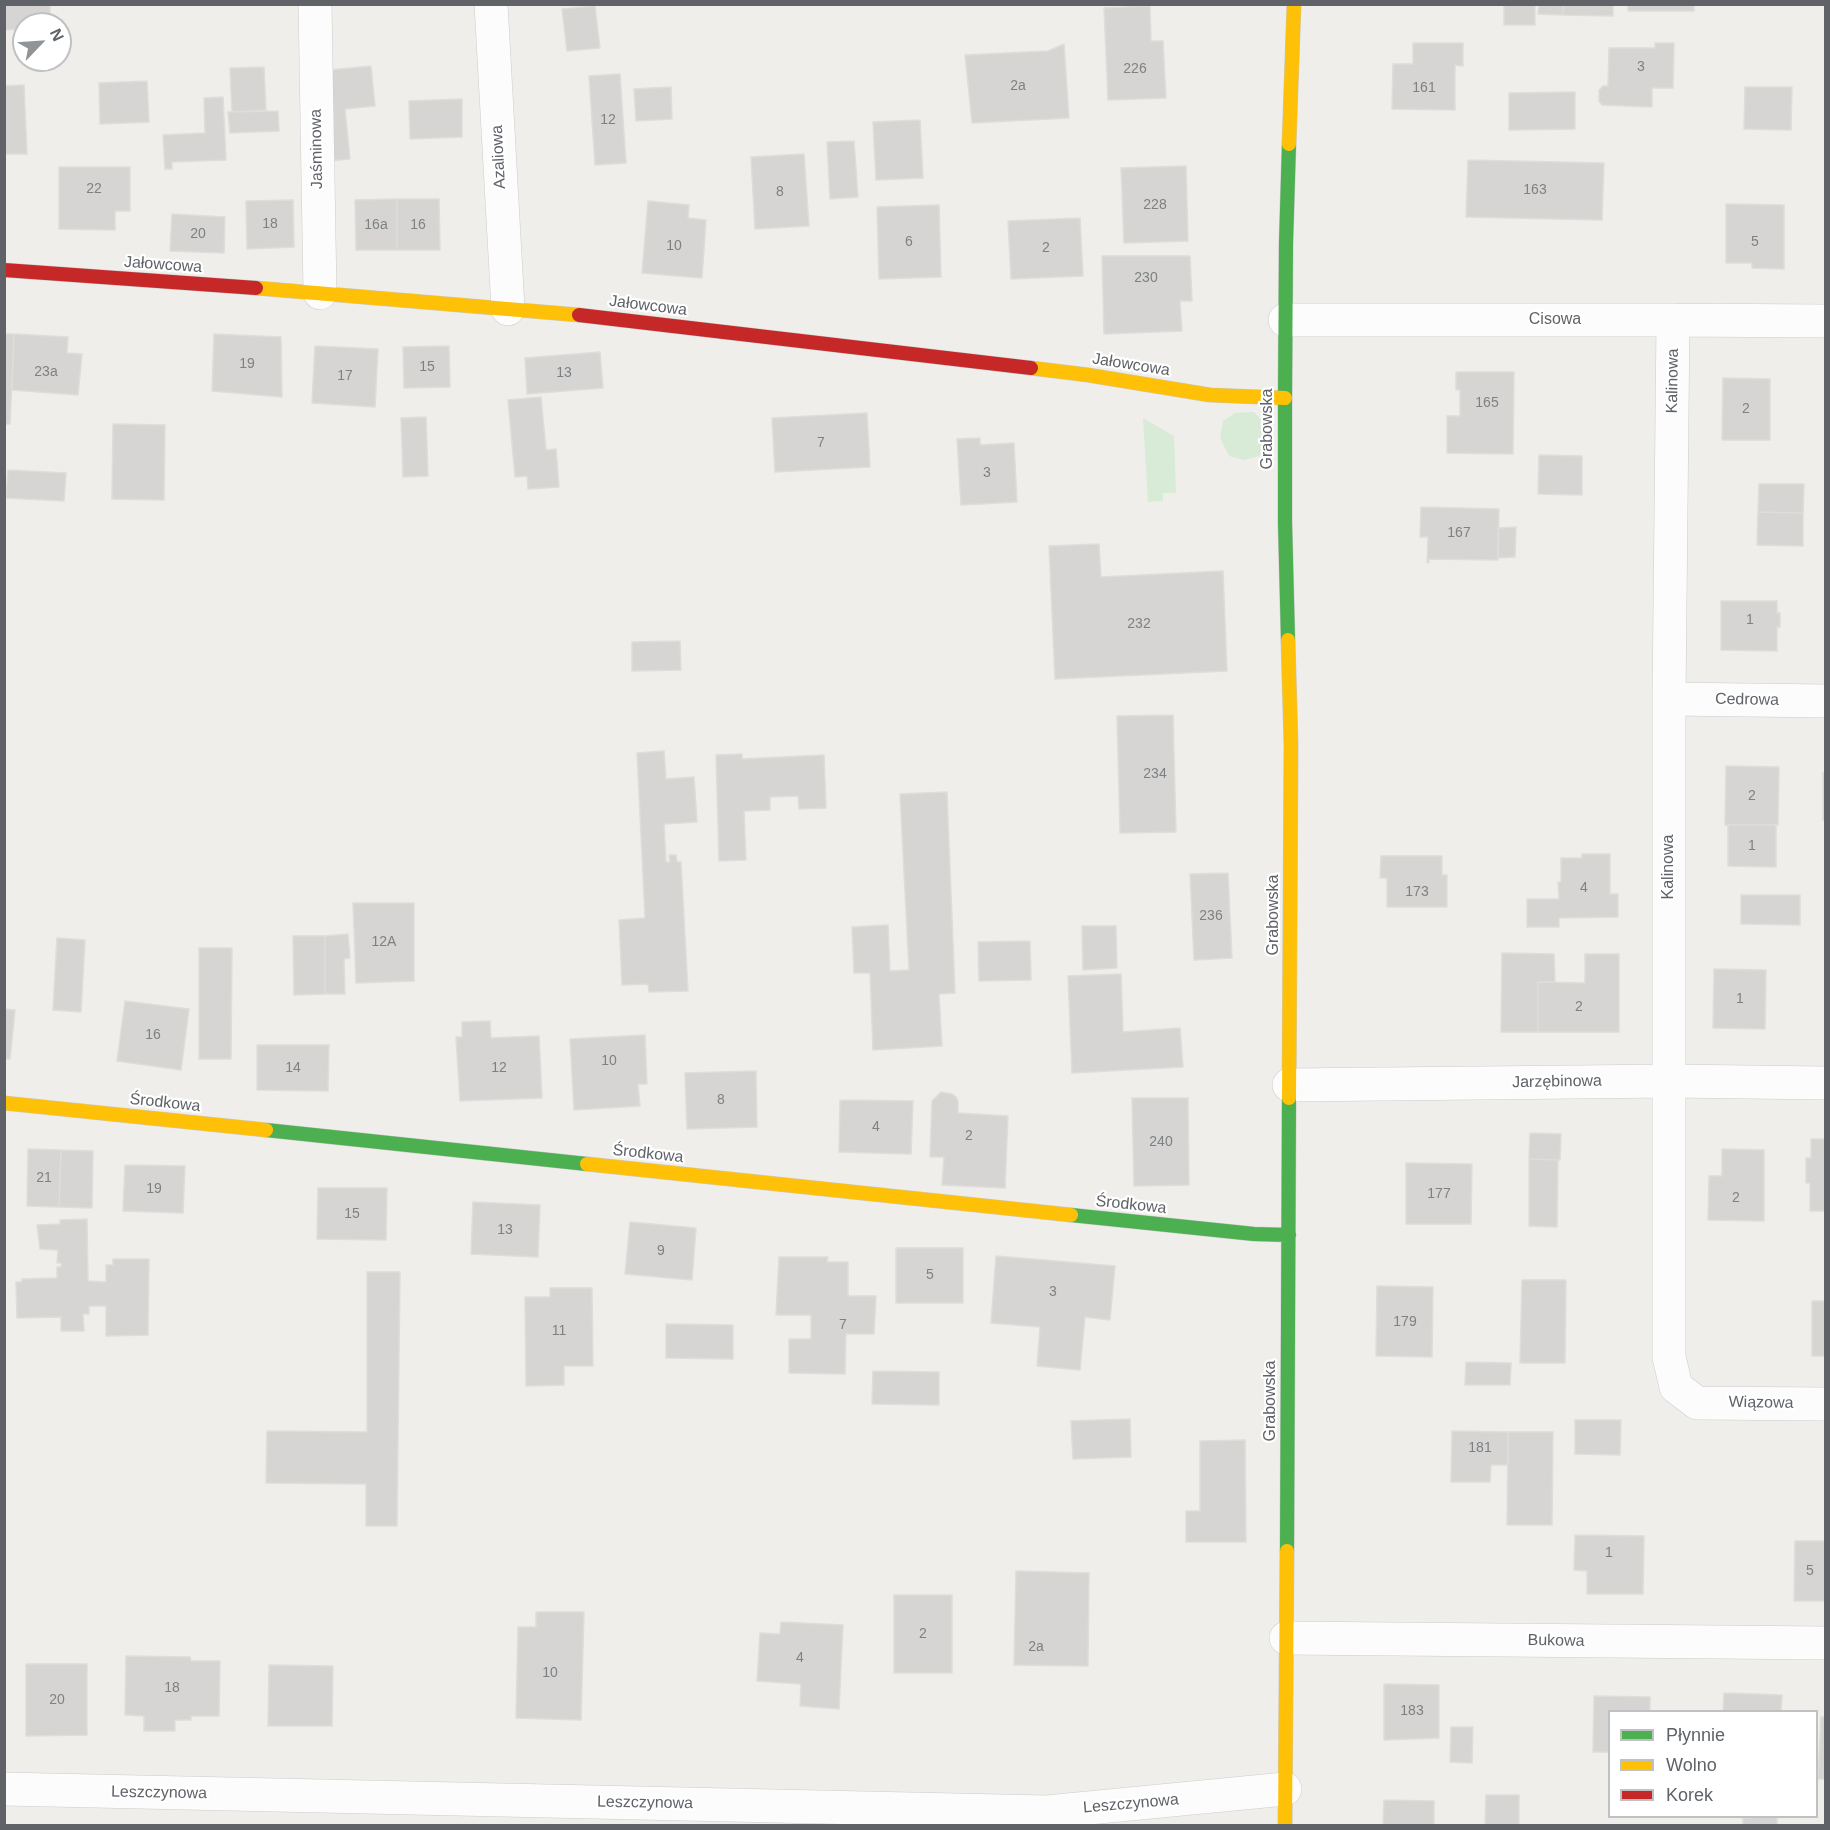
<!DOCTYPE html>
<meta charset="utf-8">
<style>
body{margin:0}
#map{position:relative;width:1830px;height:1830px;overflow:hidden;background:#efeeea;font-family:Arial,sans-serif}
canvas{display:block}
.frame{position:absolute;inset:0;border:6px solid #5f6368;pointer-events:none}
.legend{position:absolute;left:1608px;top:1710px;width:210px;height:108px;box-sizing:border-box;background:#fff;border:2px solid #bfc1c3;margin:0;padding:8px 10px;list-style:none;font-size:18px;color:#5f6368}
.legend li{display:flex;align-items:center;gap:12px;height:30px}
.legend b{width:30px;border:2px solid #bfc1c3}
.north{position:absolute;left:12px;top:12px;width:60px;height:60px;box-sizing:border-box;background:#fff;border:2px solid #bfc1c3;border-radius:50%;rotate:65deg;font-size:16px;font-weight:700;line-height:24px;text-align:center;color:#5f6368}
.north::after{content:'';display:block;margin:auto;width:21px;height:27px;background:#919496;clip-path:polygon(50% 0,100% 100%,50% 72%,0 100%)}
</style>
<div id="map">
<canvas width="1830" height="1830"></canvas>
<div class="frame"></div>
<ul class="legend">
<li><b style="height:8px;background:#4caf50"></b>Płynnie</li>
<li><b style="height:8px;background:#ffc107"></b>Wolno</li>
<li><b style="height:8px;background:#c62828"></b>Korek</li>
</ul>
<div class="north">N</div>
</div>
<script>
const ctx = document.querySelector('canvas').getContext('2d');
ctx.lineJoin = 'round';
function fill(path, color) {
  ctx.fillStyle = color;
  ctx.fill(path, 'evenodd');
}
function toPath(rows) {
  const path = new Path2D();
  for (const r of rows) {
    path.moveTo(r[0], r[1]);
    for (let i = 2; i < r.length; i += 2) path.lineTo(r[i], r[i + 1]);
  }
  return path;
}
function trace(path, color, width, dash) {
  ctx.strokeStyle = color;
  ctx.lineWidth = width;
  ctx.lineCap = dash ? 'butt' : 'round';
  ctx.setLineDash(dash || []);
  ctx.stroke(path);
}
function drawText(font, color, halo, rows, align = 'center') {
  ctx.font = font + ' Arial,sans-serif';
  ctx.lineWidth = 4.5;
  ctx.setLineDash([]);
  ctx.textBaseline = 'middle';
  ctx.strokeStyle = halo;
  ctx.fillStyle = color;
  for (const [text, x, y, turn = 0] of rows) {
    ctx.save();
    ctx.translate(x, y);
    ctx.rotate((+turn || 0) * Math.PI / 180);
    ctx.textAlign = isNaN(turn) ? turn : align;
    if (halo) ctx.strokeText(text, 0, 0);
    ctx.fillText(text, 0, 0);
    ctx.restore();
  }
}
fill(toPath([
 [1254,412,1264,423,1269,438,1262,455,1244,460,1229,456,1220,438,1223,421,1235,413],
 [1143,418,1174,436,1176,493,1163,493,1163,501,1148,502]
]), '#d8ebd6');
const building = toPath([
 [4,4,50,4,50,24,24,24,24,29,4,30,4,4],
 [1504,4,1535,4,1535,25,1504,25,1504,4],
 [1539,4,1563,4,1563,15,1538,14,1539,4],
 [1563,4,1613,4,1613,16,1563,15,1563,4],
 [1628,4,1694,4,1694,11,1628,11,1628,4],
 [595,6,600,48,567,51,562,9,595,6],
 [1150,6,1151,41,1163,41,1166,98,1108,100,1104,8,1150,6],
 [1413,43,1463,43,1463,66,1455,65,1455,110,1392,109,1393,64,1413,64,1413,43],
 [1655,43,1674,43,1673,88,1652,88,1652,107,1602,105,1599,101,1599,90,1603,86,1608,86,1609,48,1655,48,1655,43],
 [1064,44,1069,118,972,123,965,55,1048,51,1064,44],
 [371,66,375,106,345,109,350,159,328,161,319,71,371,66],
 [264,67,266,110,232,112,230,68,264,67],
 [620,74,626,163,595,165,589,76,620,74],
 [147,81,149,122,100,124,99,83,147,81],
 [24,85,27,154,4,154,4,86,24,85],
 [671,87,672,119,636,121,634,89,671,87],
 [1745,87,1792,87,1791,130,1744,129,1745,87],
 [1575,92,1575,129,1509,130,1509,93,1575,92],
 [223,97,226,160,172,162,172,169,165,169,163,135,205,133,204,98,223,97],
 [462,99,462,137,410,139,409,101,462,99],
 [278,111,279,131,230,133,228,112,278,111],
 [920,120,923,178,876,180,873,122,920,120],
 [854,141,858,197,830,199,827,142,854,141],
 [804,154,809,226,755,229,751,157,804,154],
 [1468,160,1604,163,1602,220,1466,217,1468,160],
 [1186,166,1188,241,1124,243,1121,168,1186,166],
 [59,167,130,167,130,211,115,211,115,230,59,229,59,167],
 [397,199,397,250,356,250,355,200,397,199],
 [397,199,439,199,440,250,397,250,397,199],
 [293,200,294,247,247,249,246,201,293,200],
 [648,201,689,205,688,218,706,220,702,278,642,273,648,201],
 [1726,204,1784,205,1784,269,1752,268,1752,263,1726,263,1726,204],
 [939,205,941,277,879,279,877,207,939,205],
 [172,214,225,217,224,253,170,251,172,214],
 [1080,218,1083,276,1011,279,1008,221,1080,218],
 [1102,256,1190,256,1192,301,1180,301,1182,331,1104,334,1102,256],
 [4,334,14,334,10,424,4,424,4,334],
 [14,334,68,337,67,353,82,354,78,395,12,390,14,334],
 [214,334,281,337,282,397,212,391,214,334],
 [315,346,378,349,375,407,312,403,315,346],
 [449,346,450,387,404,388,403,347,449,346],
 [600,352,603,388,527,394,525,358,600,352],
 [1456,372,1514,372,1513,454,1447,453,1447,416,1460,416,1460,390,1456,390,1456,372],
 [1723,378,1770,379,1770,440,1722,440,1723,378],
 [541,397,546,450,556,449,559,487,528,489,527,476,515,477,508,400,541,397],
 [867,413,870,467,775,472,772,418,867,413],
 [426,417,428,476,403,477,401,418,426,417],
 [113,424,165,425,164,500,112,499,113,424],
 [980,438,980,445,1014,443,1017,502,961,505,957,439,980,438],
 [1539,455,1582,456,1582,495,1538,494,1539,455],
 [8,470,66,473,64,501,6,498,8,470],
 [1759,484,1804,484,1803,513,1758,512,1759,484],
 [1421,507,1499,509,1498,560,1429,559,1429,563,1427,562,1428,537,1420,537,1421,507],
 [1758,512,1803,513,1803,546,1757,545,1758,512],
 [1516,527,1515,557,1498,558,1498,528,1516,527],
 [1099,544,1101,577,1223,571,1227,671,1055,679,1049,546,1099,544],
 [1721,601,1777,601,1777,613,1780,613,1780,627,1777,627,1777,651,1721,650,1721,601],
 [680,641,681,670,632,671,632,642,680,641],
 [1173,715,1176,832,1120,833,1117,716,1173,715],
 [664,751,666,779,694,777,697,822,664,824,666,862,670,862,669,855,676,855,677,862,681,862,688,991,649,992,648,984,622,985,619,920,645,918,637,753,664,751],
 [742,754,742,759,824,755,826,808,799,809,798,796,770,797,770,810,744,811,746,860,719,861,716,755,742,754],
 [1726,766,1779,767,1778,825,1725,825,1726,766],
 [1823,773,1826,773,1826,820,1823,820,1823,773],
 [947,792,955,993,939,994,942,1046,873,1050,870,973,854,973,852,927,888,925,890,971,909,970,900,794,947,792],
 [1728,825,1776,825,1776,867,1728,866,1728,825],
 [1582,854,1610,854,1610,894,1618,894,1618,917,1559,918,1559,927,1527,927,1527,899,1559,899,1558,882,1561,882,1561,858,1582,858,1582,854],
 [1381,856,1442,856,1442,875,1447,875,1447,907,1387,907,1387,878,1380,878,1381,856],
 [1228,873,1232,958,1194,960,1190,874,1228,873],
 [1741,895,1800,895,1800,925,1741,924,1741,895],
 [353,903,414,903,414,981,356,983,353,903],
 [1082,926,1116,926,1117,968,1083,970,1082,926],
 [348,934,350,958,344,959,345,994,325,994,325,936,348,934],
 [293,936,325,936,325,994,294,995,293,936],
 [57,938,85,940,81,1012,53,1010,57,938],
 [1030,941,1031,980,979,981,978,942,1030,941],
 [199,948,232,948,231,1059,199,1059,199,948],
 [1502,953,1554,954,1555,982,1538,982,1538,1032,1501,1032,1502,953],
 [1585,954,1619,954,1619,1032,1538,1032,1538,982,1585,983,1585,954],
 [1714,969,1766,970,1765,1029,1713,1028,1714,969],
 [1121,974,1123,1032,1180,1028,1183,1067,1072,1073,1068,976,1121,974],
 [125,1001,189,1009,181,1070,117,1061,125,1001],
 [4,1009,15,1010,10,1059,4,1059,4,1009],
 [490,1021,491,1038,539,1036,542,1098,460,1101,456,1037,462,1037,462,1022,490,1021],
 [645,1035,647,1084,638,1084,640,1106,574,1110,570,1039,645,1035],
 [257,1045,329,1045,328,1091,257,1090,257,1045],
 [756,1071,757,1127,687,1129,685,1073,756,1071],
 [941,1092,952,1094,956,1097,958,1101,958,1113,1008,1116,1005,1188,942,1185,944,1157,930,1157,932,1101,941,1092],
 [1132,1098,1188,1098,1189,1185,1134,1186,1132,1098],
 [840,1100,913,1101,911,1154,839,1152,840,1100],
 [1530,1133,1561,1134,1560,1160,1529,1159,1530,1133],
 [1811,1139,1826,1139,1826,1211,1810,1211,1810,1183,1806,1183,1806,1158,1811,1158,1811,1139],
 [28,1149,61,1150,59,1207,27,1206,28,1149],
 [1722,1149,1764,1150,1764,1221,1708,1220,1709,1176,1722,1176,1722,1149],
 [61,1150,93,1151,92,1208,59,1207,61,1150],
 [1529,1159,1558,1160,1557,1227,1529,1226,1529,1159],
 [1406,1163,1472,1164,1471,1224,1406,1224,1406,1163],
 [125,1165,185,1166,183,1213,123,1211,125,1165],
 [318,1188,387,1188,386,1240,317,1239,318,1188],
 [473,1202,540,1205,538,1257,471,1254,473,1202],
 [87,1219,88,1281,106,1282,106,1265,113,1265,113,1259,149,1259,148,1335,106,1336,106,1306,89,1306,89,1314,83,1314,84,1331,61,1331,61,1317,17,1318,16,1282,22,1282,22,1279,57,1278,57,1267,61,1267,61,1263,57,1263,58,1250,40,1249,37,1225,60,1224,60,1220,87,1219],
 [630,1222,696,1228,692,1280,625,1274,630,1222],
 [896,1248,963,1248,963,1303,896,1303,896,1248],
 [996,1256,1115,1266,1110,1320,1085,1317,1080,1370,1037,1366,1040,1327,991,1323,996,1256],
 [779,1257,828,1257,827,1262,848,1262,848,1296,876,1296,874,1334,846,1334,845,1374,789,1373,789,1339,811,1339,811,1315,776,1315,779,1257],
 [367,1272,400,1272,397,1526,366,1526,366,1484,266,1483,267,1431,367,1432,367,1272],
 [1522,1280,1566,1280,1565,1363,1520,1363,1522,1280],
 [1377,1286,1433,1287,1432,1357,1376,1356,1377,1286],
 [550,1288,592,1288,593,1366,564,1366,564,1385,526,1386,525,1297,550,1297,550,1288],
 [1812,1301,1826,1301,1826,1356,1812,1356,1812,1301],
 [666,1324,733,1325,733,1359,666,1358,666,1324],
 [1466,1362,1511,1363,1510,1385,1465,1385,1466,1362],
 [873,1371,939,1372,939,1405,872,1404,873,1371],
 [1130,1419,1131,1457,1073,1459,1071,1421,1130,1419],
 [1575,1420,1621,1420,1620,1455,1575,1454,1575,1420],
 [1452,1431,1508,1432,1508,1465,1491,1465,1490,1482,1451,1482,1452,1431],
 [1508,1432,1553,1432,1552,1525,1507,1525,1508,1432],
 [1245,1440,1246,1542,1186,1542,1186,1511,1200,1511,1200,1441,1245,1440],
 [1575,1535,1644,1536,1643,1594,1587,1594,1587,1571,1574,1570,1575,1535],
 [1795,1541,1826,1541,1826,1601,1794,1601,1795,1541],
 [1016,1571,1089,1573,1088,1666,1014,1665,1016,1571],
 [894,1595,952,1595,952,1673,894,1673,894,1595],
 [536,1612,584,1612,581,1720,516,1718,518,1627,536,1627,536,1612],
 [781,1622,843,1625,839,1709,800,1706,801,1684,757,1681,760,1633,780,1634,781,1622],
 [126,1656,190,1657,191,1661,220,1661,219,1716,191,1716,191,1720,175,1720,175,1731,144,1731,144,1716,125,1715,126,1656],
 [26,1664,87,1664,87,1735,26,1736,26,1664],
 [269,1665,333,1666,332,1726,268,1726,269,1665],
 [1384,1684,1439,1685,1439,1738,1384,1740,1384,1684],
 [1724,1693,1782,1695,1781,1712,1723,1712,1724,1693],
 [1594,1696,1650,1697,1650,1712,1610,1712,1610,1752,1593,1752,1594,1696],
 [1821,1717,1826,1717,1826,1779,1818,1779,1821,1717],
 [1451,1727,1473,1727,1472,1763,1450,1762,1451,1727],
 [1486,1795,1519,1795,1519,1826,1485,1826,1486,1795],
 [1384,1800,1434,1801,1434,1826,1383,1826,1384,1800],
 [1751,1816,1777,1816,1777,1826,1743,1826,1743,1818,1751,1818,1751,1816]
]);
fill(building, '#d6d5d3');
trace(building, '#deddd9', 1.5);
const street = toPath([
 [315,4,320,293],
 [491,4,508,309],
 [1285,320,1673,320,1826,321],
 [1673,320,1669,699,1669,1357,1676,1387,1697,1403,1826,1404],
 [1669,699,1826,701],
 [1289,1085,1670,1081,1826,1083],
 [1286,1638,1826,1643],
 [4,1789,1047,1812,1285,1789]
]);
const fast = toPath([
 [1288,640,1285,522,1285,398,1286,243,1289,144],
 [266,1130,587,1164],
 [1071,1215,1254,1234,1289,1235],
 [1287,1551,1289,1098]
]);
const slow = toPath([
 [1289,144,1294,4],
 [256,288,579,315],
 [1031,368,1088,375,1210,395,1285,398],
 [1288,640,1291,745,1289,1098],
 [4,1103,266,1130],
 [587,1164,1071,1215],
 [1285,1826,1287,1551]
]);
const jam = toPath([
 [4,270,256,288],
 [579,315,1031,368]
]);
trace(street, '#cbcccc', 34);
trace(fast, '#cacacb', 15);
trace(slow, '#cacacb', 15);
trace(jam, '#cacacb', 15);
trace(street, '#fdfcfc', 33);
trace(fast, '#4caf50', 14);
trace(slow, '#ffc107', 14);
trace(jam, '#c62828', 14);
drawText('14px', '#7e8184', null, [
 ["3",1641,67],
 ["226",1135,69],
 ["2a",1018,86],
 ["161",1424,88],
 ["12",608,120],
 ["22",94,189],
 ["163",1535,190],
 ["8",780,192],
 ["228",1155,205],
 ["18",270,224],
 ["16a",376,225],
 ["16",418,225],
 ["20",198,234],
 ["6",909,242],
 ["5",1755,242],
 ["10",674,246],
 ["2",1046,248],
 ["230",1146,278],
 ["19",247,364],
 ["15",427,367],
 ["23a",46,372],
 ["13",564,373],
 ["17",345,376],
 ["165",1487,403],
 ["2",1746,409],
 ["7",821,443],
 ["3",987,473],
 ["167",1459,533],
 ["1",1750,620],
 ["232",1139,624],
 ["234",1155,774],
 ["2",1752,796],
 ["1",1752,846],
 ["4",1584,888],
 ["173",1417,892],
 ["236",1211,916],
 ["12A",384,942],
 ["1",1740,999],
 ["2",1579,1007],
 ["16",153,1035],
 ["10",609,1061],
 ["14",293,1068],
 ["12",499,1068],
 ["8",721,1100],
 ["4",876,1127],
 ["2",969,1136],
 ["240",1161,1142],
 ["21",44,1178],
 ["19",154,1189],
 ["177",1439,1194],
 ["2",1736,1198],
 ["15",352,1214],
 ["13",505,1230],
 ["9",661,1251],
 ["5",930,1275],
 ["3",1053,1292],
 ["179",1405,1322],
 ["7",843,1325],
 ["11",559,1331],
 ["181",1480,1448],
 ["1",1609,1553],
 ["5",1810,1571],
 ["2",923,1634],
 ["2a",1036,1647],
 ["4",800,1658],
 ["10",550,1673],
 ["18",172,1688],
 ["20",57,1700],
 ["183",1412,1711]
]);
drawText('16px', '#5f6368', '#fff', [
 ["Jaśminowa",317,149,-91],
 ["Azaliowa",499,157,-93],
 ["Jałowcowa",163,265,4],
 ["Jałowcowa",648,306,7],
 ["Cisowa",1555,320],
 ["Jałowcowa",1131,365,9],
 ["Kalinowa",1673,381,-89],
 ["Grabowska",1268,429,-90],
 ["Cedrowa",1747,700,1],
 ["Kalinowa",1669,867,-90],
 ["Grabowska",1274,915,-90],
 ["Jarzębinowa",1557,1082,-1],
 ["Środkowa",165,1103,6],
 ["Środkowa",648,1154,6],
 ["Środkowa",1131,1205,6],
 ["Grabowska",1271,1401,-90],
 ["Wiązowa",1761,1403,1],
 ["Bukowa",1556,1641,1],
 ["Leszczynowa",159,1793,1],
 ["Leszczynowa",645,1803,1],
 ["Leszczynowa",1131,1804,-5]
]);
</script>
